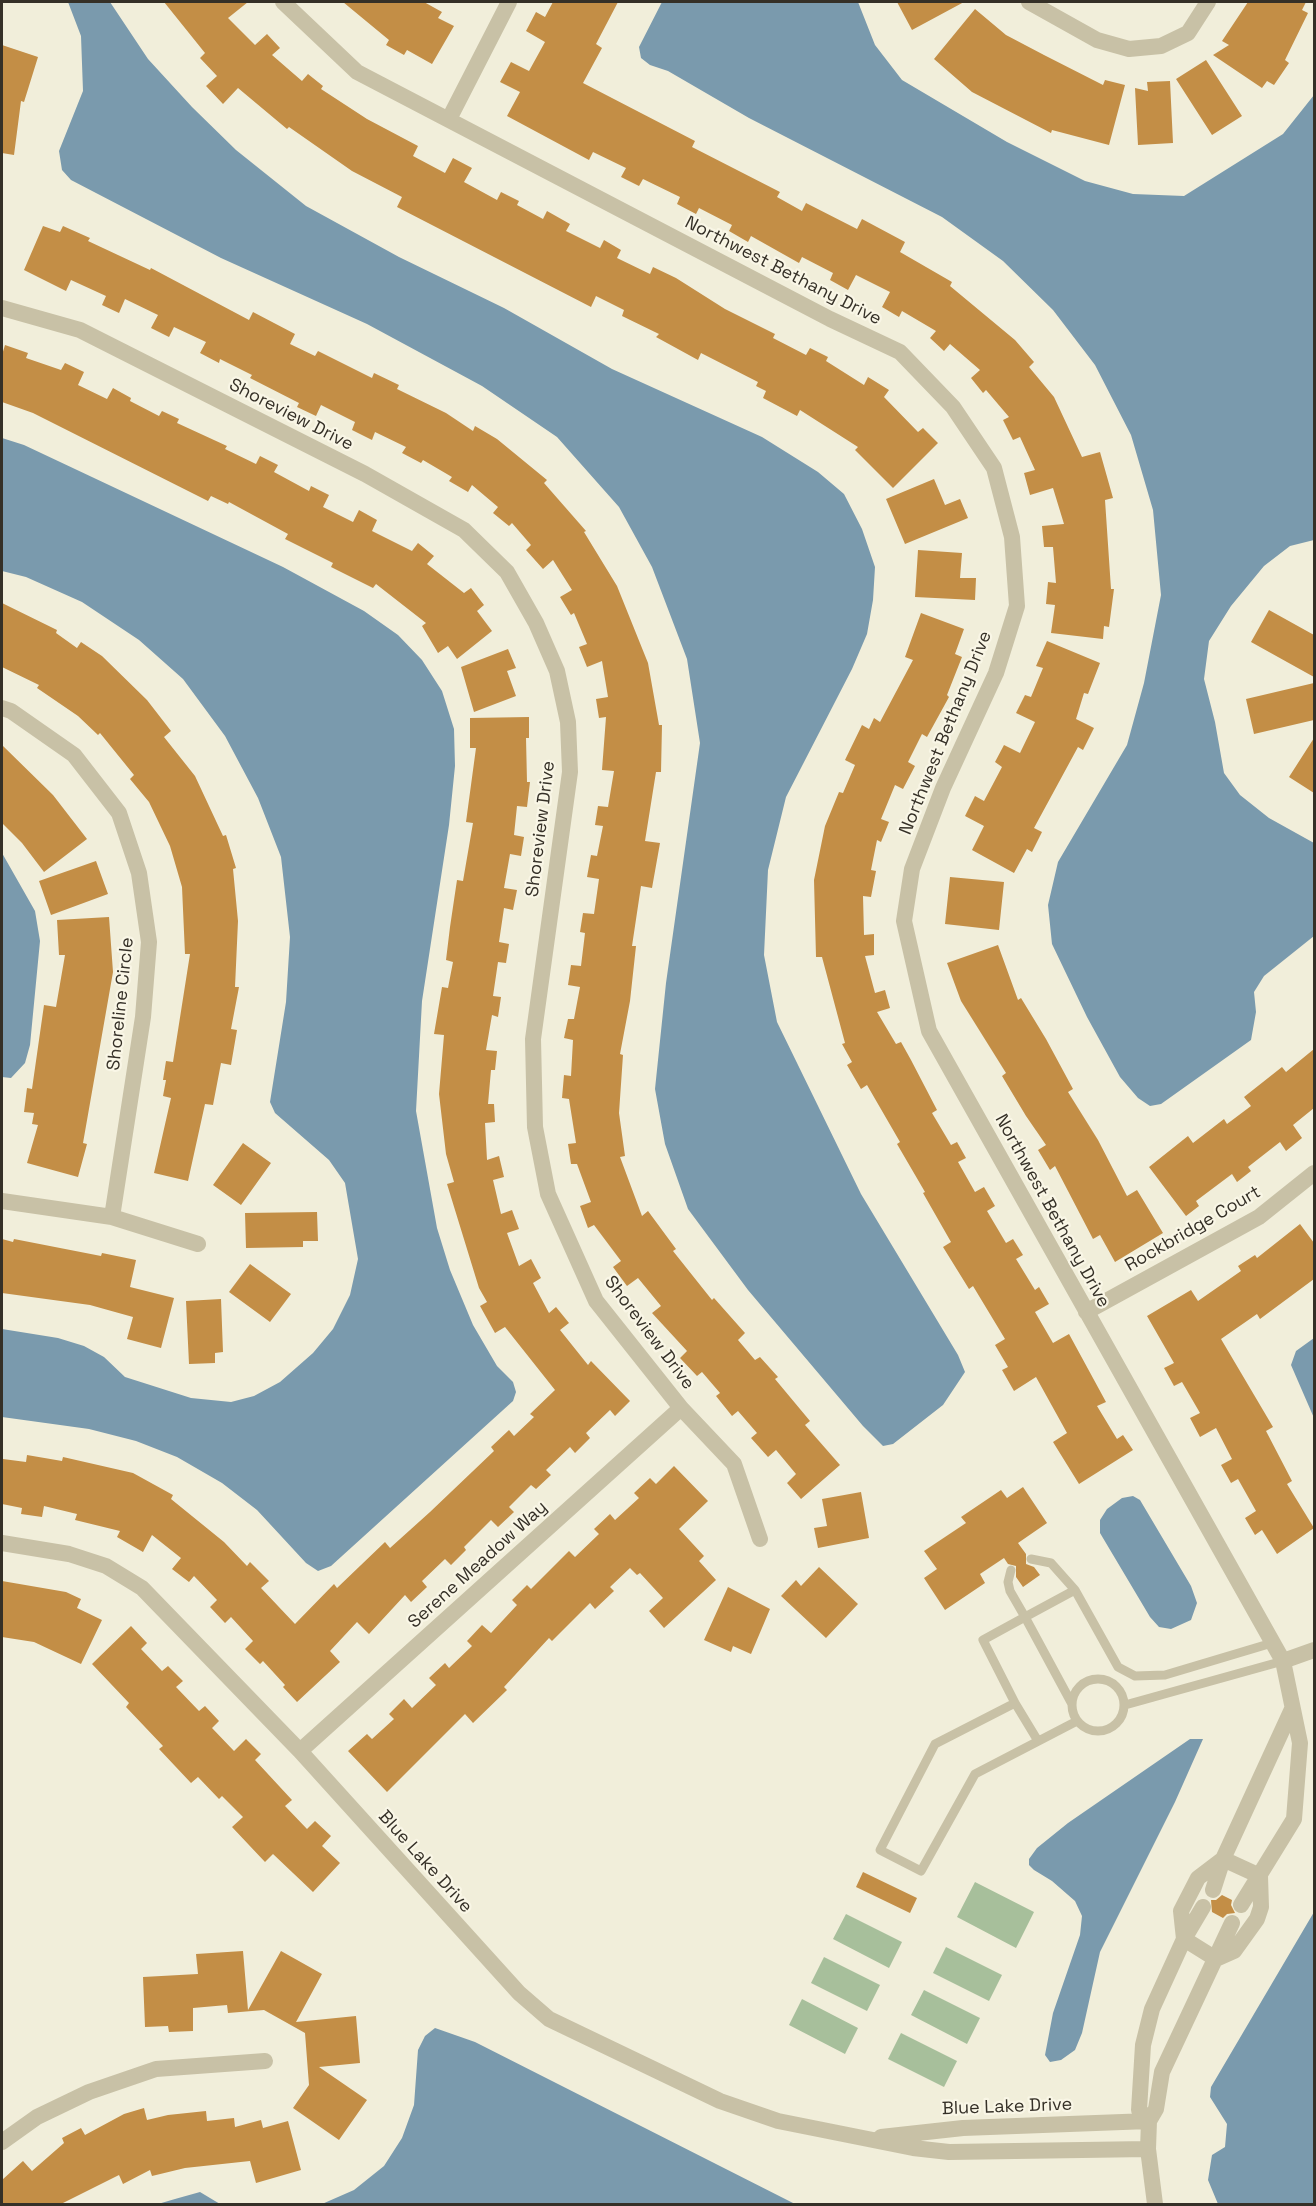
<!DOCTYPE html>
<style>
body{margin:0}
#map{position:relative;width:1316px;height:2206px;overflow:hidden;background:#f1eeda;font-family:"Space Grotesk",sans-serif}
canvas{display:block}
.frame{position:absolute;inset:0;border:3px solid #353027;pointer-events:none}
</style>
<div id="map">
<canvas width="1316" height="2206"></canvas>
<div class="frame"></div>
</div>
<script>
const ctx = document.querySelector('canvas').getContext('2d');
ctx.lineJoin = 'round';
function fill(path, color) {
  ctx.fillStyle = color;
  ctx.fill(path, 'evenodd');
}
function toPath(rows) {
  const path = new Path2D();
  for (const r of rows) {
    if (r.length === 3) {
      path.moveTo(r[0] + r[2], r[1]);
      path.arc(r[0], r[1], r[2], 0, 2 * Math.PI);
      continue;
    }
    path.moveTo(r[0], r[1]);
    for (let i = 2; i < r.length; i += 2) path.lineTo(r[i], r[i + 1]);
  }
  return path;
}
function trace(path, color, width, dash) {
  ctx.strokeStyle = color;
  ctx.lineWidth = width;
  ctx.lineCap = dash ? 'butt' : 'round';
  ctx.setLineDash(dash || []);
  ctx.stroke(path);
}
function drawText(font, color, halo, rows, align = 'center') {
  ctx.font = font + ' "Space Grotesk",sans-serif';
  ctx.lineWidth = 4.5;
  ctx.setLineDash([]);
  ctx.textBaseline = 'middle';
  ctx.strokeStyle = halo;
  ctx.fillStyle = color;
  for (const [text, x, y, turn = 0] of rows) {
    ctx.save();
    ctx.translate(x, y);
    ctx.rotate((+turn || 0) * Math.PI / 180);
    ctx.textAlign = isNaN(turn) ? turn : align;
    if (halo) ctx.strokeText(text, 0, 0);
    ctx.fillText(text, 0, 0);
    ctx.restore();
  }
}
fill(toPath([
 [975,1882,1034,1912,1016,1948,957,1917],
 [846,1914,902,1942,889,1968,833,1939],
 [946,1947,1002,1975,989,2001,933,1973],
 [824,1957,880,1985,867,2011,811,1983],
 [924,1990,980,2018,967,2044,911,2015],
 [802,1999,858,2028,845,2054,789,2025],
 [901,2033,957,2061,944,2087,888,2059]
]), '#a7bf9b');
fill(toPath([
 [68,2,110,2,148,59,192,107,236,150,306,206,399,257,504,308,612,369,762,437,818,472,844,494,862,529,875,567,873,600,867,634,852,669,786,797,768,870,764,955,777,1022,861,1194,958,1355,965,1372,943,1405,893,1444,883,1446,863,1426,748,1290,688,1209,665,1144,655,1089,666,983,700,743,687,659,652,567,619,507,557,437,482,386,367,324,221,258,71,180,62,170,59,151,83,91,81,36],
 [662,2,858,2,875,45,902,80,1007,142,1085,181,1133,194,1184,196,1283,134,1314,95,1314,540,1290,546,1264,566,1231,606,1209,641,1204,679,1215,722,1224,773,1240,795,1269,818,1314,843,1314,936,1264,976,1254,992,1256,1012,1251,1040,1161,1104,1150,1106,1138,1098,1120,1077,1087,1017,1052,944,1048,905,1058,862,1127,745,1144,683,1161,595,1153,510,1131,435,1095,365,1053,310,1003,261,942,217,749,118,668,71,650,65,641,58,639,47],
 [2,438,24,445,283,567,364,611,398,635,422,660,442,691,454,729,455,766,449,825,422,1001,416,1111,437,1228,450,1270,473,1325,497,1366,513,1382,516,1392,513,1401,331,1566,318,1571,306,1563,257,1510,222,1483,177,1457,136,1441,89,1429,2,1417,2,1329,58,1338,84,1346,104,1357,125,1377,191,1398,231,1402,254,1396,280,1382,313,1353,333,1329,350,1295,358,1259,345,1183,329,1160,275,1113,270,1102,286,1002,290,937,281,857,258,798,225,736,183,679,139,640,82,602,26,577,2,571],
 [2,853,35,911,40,941,30,1045,25,1063,11,1078,2,1077],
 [1314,1338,1314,1418,1291,1365,1296,1351],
 [1133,1496,1140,1500,1191,1586,1197,1603,1191,1620,1171,1629,1159,1627,1150,1617,1100,1533,1100,1520,1107,1509,1122,1498],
 [1190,1739,1203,1739,1175,1802,1100,1952,1082,2033,1075,2050,1061,2060,1050,2062,1045,2055,1053,2013,1080,1935,1082,1916,1075,1901,1052,1881,1034,1870,1029,1865,1029,1859,1037,1848,1068,1823],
 [1314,1912,1314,2204,1218,2204,1208,2180,1212,2155,1225,2147,1227,2124,1210,2097,1211,2087],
 [435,2028,475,2042,795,2204,322,2204,354,2190,384,2166,402,2138,414,2105,418,2050,425,2036],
 [200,2192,220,2204,158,2204,175,2199]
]), '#7a9aad');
fill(toPath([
 [164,2,248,2,228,18,255,45,267,34,280,48,272,55,302,81,308,74,323,86,321,89,367,119,418,146,413,156,445,173,453,158,472,168,464,182,497,200,501,192,519,201,517,205,543,219,547,211,570,224,566,231,600,248,604,240,621,250,617,258,650,274,653,267,676,278,725,309,775,334,773,338,806,355,810,348,828,357,826,361,864,385,868,377,889,390,884,397,918,432,923,428,938,443,893,488,855,450,858,447,800,410,797,416,763,398,766,391,756,386,758,382,701,353,698,360,656,337,659,334,622,316,624,310,596,296,591,307,397,207,402,197,352,171,289,127,287,129,238,88,223,104,206,86,217,76,200,58,205,53],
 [343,2,424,2,442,12,438,18,454,26,432,64,407,50,404,55,386,45,389,40],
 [553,2,618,2,596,44,602,48,583,83,695,141,692,147,780,192,777,197,802,211,806,203,857,229,862,219,905,242,900,252,952,282,950,286,1015,340,1034,362,1029,367,1054,397,1082,457,1100,452,1113,498,1105,500,1111,589,1114,589,1109,627,1104,626,1103,639,1051,633,1055,605,1046,604,1048,582,1056,583,1053,547,1044,547,1042,526,1064,524,1053,488,1030,495,1024,473,1035,470,1020,437,1013,440,1003,420,1009,417,986,390,983,393,971,378,980,370,950,344,944,351,930,338,936,331,902,311,899,317,882,307,890,292,856,275,848,290,830,280,833,273,802,257,799,263,751,236,748,242,729,231,732,225,699,208,696,214,677,204,680,197,643,179,639,186,621,177,626,168,593,152,589,160,507,116,520,92,500,82,511,62,529,71,545,42,526,31,536,12,545,17],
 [897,2,964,2,912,30],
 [1248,2,1306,2,1302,10,1308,13,1285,60,1289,63,1274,85,1267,81,1262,88,1213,55,1229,45,1222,41],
 [975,9,1006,35,1044,55,1103,85,1105,80,1125,85,1109,145,1052,130,1051,133,972,92,934,59],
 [2,45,38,57,24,102,21,101,14,155,2,153],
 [1206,60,1242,116,1212,135,1176,79],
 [1170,81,1173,143,1138,145,1135,88,1148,91,1147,82],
 [43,226,60,232,63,226,90,238,88,241,150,270,151,268,249,320,253,312,295,334,290,344,315,356,318,351,372,378,374,373,399,385,397,389,446,413,473,431,475,426,497,439,547,480,544,483,586,531,584,532,617,586,648,663,659,725,662,725,661,772,656,772,645,841,660,843,652,888,641,886,632,946,636,946,630,1001,620,1054,623,1055,619,1113,625,1156,620,1157,642,1216,648,1211,676,1249,673,1251,712,1300,714,1298,745,1333,738,1340,755,1360,760,1357,778,1377,775,1379,810,1421,805,1425,840,1465,801,1499,787,1483,796,1474,776,1450,768,1457,751,1438,757,1433,738,1411,732,1416,716,1396,720,1393,702,1372,697,1376,680,1358,687,1351,652,1313,661,1306,638,1278,627,1286,613,1267,621,1261,594,1225,588,1228,580,1206,591,1202,577,1164,571,1164,568,1144,576,1143,569,1099,562,1098,564,1075,571,1076,573,1040,564,1038,568,1019,574,1019,580,987,568,985,571,965,581,966,585,933,580,932,583,913,594,914,599,879,587,877,591,855,597,856,603,826,595,825,598,806,608,807,614,771,602,770,606,717,599,718,596,699,608,697,602,661,587,667,579,647,587,644,574,613,571,615,560,597,572,590,553,560,543,569,526,550,531,545,512,523,509,526,493,513,498,507,472,485,468,492,449,481,452,477,423,460,421,463,402,453,406,447,375,432,372,440,352,430,355,422,321,405,316,416,297,407,299,403,250,378,252,375,220,359,219,363,200,353,206,342,174,327,169,337,151,328,158,315,125,299,119,313,102,305,106,296,71,280,66,291,24,270],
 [5,345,28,353,26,358,61,370,65,363,84,372,78,385,107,399,113,388,131,398,130,401,159,416,162,411,179,419,177,423,227,446,225,449,256,464,260,456,278,465,274,472,309,491,311,486,329,495,323,507,353,522,359,510,377,520,372,531,412,551,418,543,434,556,427,564,464,593,471,588,484,605,477,611,492,631,457,659,448,646,438,653,422,626,426,623,376,584,373,588,331,567,333,563,285,539,288,534,229,502,228,504,211,496,208,501,33,413,2,402,2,355],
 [934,479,945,505,960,499,968,518,905,544,886,499],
 [918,550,962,553,960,578,976,578,975,600,915,597],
 [2,603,57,630,56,633,77,648,81,642,102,656,147,700,171,731,164,737,195,776,223,836,226,835,236,868,233,869,238,921,235,987,239,987,231,1029,237,1030,231,1065,221,1063,213,1105,205,1104,188,1181,154,1173,171,1098,163,1096,166,1080,163,1080,166,1061,173,1062,190,954,185,954,182,887,170,846,149,802,130,779,134,775,100,733,98,735,78,716,37,688,39,685,2,667],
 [1269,610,1314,635,1314,677,1251,642],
 [921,613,964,629,955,654,962,657,947,695,949,697,927,737,922,734,908,762,915,766,903,789,895,785,881,819,889,822,881,842,877,840,871,870,876,871,871,897,863,896,864,935,874,934,874,955,865,956,875,993,885,990,890,1008,877,1012,896,1044,901,1042,911,1060,937,1110,932,1113,951,1145,957,1142,966,1158,958,1162,975,1192,984,1187,995,1206,987,1211,1006,1243,1013,1239,1023,1255,1016,1259,1035,1290,1039,1287,1049,1304,1035,1312,1053,1343,1069,1334,1106,1402,1097,1406,1117,1439,1123,1435,1133,1450,1079,1484,1053,1442,1067,1433,1036,1377,1014,1391,1002,1370,1008,1367,995,1345,1005,1339,973,1286,969,1289,943,1247,951,1242,923,1193,925,1192,897,1144,900,1142,867,1085,861,1089,847,1065,852,1062,842,1044,845,1043,822,957,816,957,814,880,825,826,839,792,843,793,855,765,845,760,862,725,869,729,874,718,880,722,913,660,905,657],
 [1047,641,1100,663,1088,694,1084,693,1076,719,1094,728,1083,750,1078,747,1034,828,1042,832,1032,852,1027,849,1014,873,972,850,984,826,965,816,975,796,984,801,1002,767,995,762,1004,745,1020,753,1035,722,1016,713,1025,695,1031,697,1043,668,1036,666],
 [508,649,516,668,507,671,516,696,474,712,461,667],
 [1314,683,1314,720,1254,734,1246,699],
 [529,717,529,738,526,738,527,782,530,782,527,807,517,806,514,835,524,837,521,856,510,854,504,888,517,890,513,910,504,908,499,942,509,944,506,963,498,962,493,996,501,997,498,1017,492,1015,486,1050,497,1051,495,1070,491,1070,488,1104,494,1104,495,1122,485,1123,487,1160,499,1156,504,1177,493,1180,501,1214,512,1210,519,1229,507,1233,519,1266,531,1259,541,1278,533,1283,549,1313,556,1307,569,1323,560,1330,588,1365,591,1361,630,1401,615,1416,610,1410,586,1433,590,1438,575,1453,570,1447,546,1470,551,1475,536,1489,531,1485,509,1507,514,1512,498,1527,491,1520,464,1547,466,1550,451,1565,445,1559,422,1581,427,1587,411,1602,405,1595,369,1634,357,1622,330,1651,340,1662,297,1702,283,1687,285,1685,263,1661,260,1664,245,1649,253,1641,231,1617,225,1623,210,1607,217,1600,194,1576,189,1582,172,1569,181,1558,152,1535,143,1552,117,1537,120,1531,75,1520,77,1514,44,1506,42,1517,21,1514,22,1508,2,1504,3,1459,26,1462,27,1455,62,1461,63,1457,133,1473,173,1495,171,1499,224,1542,247,1566,250,1562,269,1581,261,1588,295,1624,334,1584,337,1588,385,1542,390,1548,430,1512,494,1451,491,1447,509,1430,514,1436,534,1417,530,1414,555,1390,505,1327,495,1333,480,1306,487,1302,479,1288,447,1184,454,1182,446,1154,439,1094,444,1035,434,1034,442,987,448,988,453,962,446,960,450,927,457,880,463,881,473,823,466,822,476,748,470,748,470,718],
 [1314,738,1314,793,1289,777],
 [2,745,53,795,87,839,44,872,22,843,2,823],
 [96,861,108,894,51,915,39,881],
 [950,877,1004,882,999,930,945,924],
 [109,917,113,972,83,1143,87,1144,78,1177,27,1163,38,1125,32,1124,34,1113,24,1112,27,1088,32,1089,44,1005,56,1007,65,955,59,955,57,920],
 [998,945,1018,1000,1021,998,1046,1039,1073,1089,1068,1092,1098,1140,1127,1196,1137,1190,1163,1233,1115,1262,1100,1235,1093,1239,1055,1166,1050,1170,1038,1150,1046,1145,1026,1116,1002,1076,1006,1073,961,1001,947,963],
 [1314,1049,1314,1108,1293,1125,1302,1138,1286,1151,1280,1142,1248,1167,1251,1171,1237,1182,1232,1174,1196,1201,1199,1206,1186,1216,1149,1167,1188,1136,1193,1143,1224,1119,1227,1124,1251,1106,1244,1097,1282,1067,1286,1072],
 [243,1143,271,1163,241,1205,213,1185],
 [317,1212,318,1241,303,1241,303,1247,246,1248,245,1213],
 [1300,1224,1314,1243,1314,1279,1260,1319,1257,1314,1221,1339,1273,1427,1266,1431,1292,1481,1287,1484,1314,1528,1277,1554,1262,1530,1255,1535,1245,1518,1256,1511,1238,1479,1231,1483,1221,1465,1232,1459,1216,1428,1200,1437,1190,1418,1200,1413,1182,1382,1174,1386,1164,1368,1174,1363,1147,1316,1191,1290,1198,1301,1241,1271,1238,1266,1255,1255,1257,1258],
 [2,1239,13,1242,14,1239,101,1256,102,1253,136,1260,130,1287,174,1298,161,1348,127,1339,133,1317,90,1305,2,1293],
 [250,1264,291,1294,270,1322,229,1292],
 [221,1299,223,1352,215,1353,215,1363,189,1364,186,1301],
 [674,1466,708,1501,679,1529,704,1556,699,1561,716,1580,664,1628,649,1611,663,1598,640,1573,637,1575,630,1568,610,1587,614,1591,595,1609,590,1603,552,1641,549,1638,504,1687,507,1690,473,1723,465,1714,387,1792,348,1751,367,1734,372,1739,394,1719,389,1714,404,1699,412,1708,436,1685,429,1678,445,1663,449,1668,472,1646,467,1641,482,1625,491,1633,517,1605,512,1600,527,1585,531,1589,569,1551,575,1557,599,1534,594,1529,610,1514,615,1520,639,1498,634,1493,650,1478,656,1484],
 [1023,1487,1047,1523,1018,1543,1026,1554,1026,1564,1034,1567,1040,1575,1023,1587,1016,1577,1016,1566,1008,1564,1004,1558,980,1574,985,1583,945,1610,924,1578,937,1569,924,1551,966,1523,961,1517,1001,1490,1007,1498],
 [861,1492,869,1538,818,1548,814,1528,827,1526,822,1499],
 [819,1567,858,1604,826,1638,781,1596,796,1580,801,1586],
 [2,1581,66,1592,81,1599,77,1608,102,1620,81,1664,34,1642,2,1637],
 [728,1587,770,1609,751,1654,733,1646,731,1652,704,1640],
 [131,1626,147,1643,141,1649,162,1671,168,1666,183,1681,176,1687,199,1711,205,1706,219,1721,212,1728,234,1751,246,1739,261,1754,255,1760,292,1800,285,1806,307,1829,315,1821,331,1836,322,1846,340,1863,313,1892,273,1854,265,1862,232,1827,243,1817,222,1796,219,1799,198,1777,191,1783,159,1749,163,1746,126,1707,129,1703,92,1664],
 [863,1872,917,1898,910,1913,856,1887],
 [1222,1895,1232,1900,1231,1905,1235,1913,1227,1914,1223,1918,1212,1912,1211,1900,1216,1900],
 [243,1951,248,2010,281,1951,322,1974,296,2022,356,2016,360,2063,319,2067,367,2100,339,2140,293,2108,309,2085,305,2033,264,2010,228,2013,227,2005,193,2008,193,2031,169,2032,168,2026,145,2027,143,1977,198,1974,196,1954],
 [144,2108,147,2120,168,2115,206,2111,207,2121,234,2118,235,2127,261,2120,263,2128,288,2121,301,2170,256,2183,250,2161,185,2168,152,2176,150,2170,123,2184,119,2175,59,2205,2,2205,2,2180,23,2161,32,2171,64,2143,62,2138,81,2128,85,2135,124,2114]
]), '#c38e46');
trace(toPath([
 [1031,1559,1051,1563,1075,1590],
 [1011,1570,1008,1582,1010,1591,1025,1617,983,1640,1015,1703],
 [1098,1705,26],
 [1072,1704,1025,1617,1075,1590,1118,1667,1135,1676,1165,1675,1272,1643],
 [1125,1705,1283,1661],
 [1038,1741,1015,1703,935,1744,880,1850,921,1871,975,1774,1077,1721]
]), '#c8c1a6', 9);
trace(toPath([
 [283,2,357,72,830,319,900,352,953,407,994,468,1012,537,1017,606,996,673,943,788,912,869,904,921,929,1031,1283,1661,1300,1743,1294,1819,1241,1905],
 [1029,2,1097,40,1129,49,1161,46,1188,33,1208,2],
 [449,119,509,2],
 [2,308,80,330,365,474,464,530,507,572,536,623,557,671,568,722,570,772,533,1039,535,1127,548,1194,596,1301,681,1408,734,1464,760,1539],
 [2,708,11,711,74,755,119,813,139,873,149,942,143,1017,112,1217],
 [2,1201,112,1217,198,1244],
 [1086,1312,1259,1217,1314,1173],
 [2,1543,69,1554,106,1566,142,1588,300,1751,519,1993,549,2019,720,2101,778,2121,913,2148,949,2152,1148,2149],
 [1283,1661,1314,1650],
 [300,1751,681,1408],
 [1223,1859,1260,1876,1261,1907,1257,1919,1234,1951,1216,1959,1184,1939,1181,1911,1198,1878,1223,1859],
 [1213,1890,1223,1859,1292,1709],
 [1149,2121,1139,2110,1143,2045,1152,2009,1184,1939,1203,1907],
 [881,2137,963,2128,1149,2121],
 [2,2142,37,2117,89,2092,156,2069,265,2061],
 [1155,2204,1148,2149,1149,2121,1156,2109,1162,2072,1232,1923]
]), '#c8c1a6', 16);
drawText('18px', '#353027', '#f9f6e6', [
 ["Northwest Bethany Drive",783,271,27],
 ["Shoreview Drive",291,415,27],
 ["Northwest Bethany Drive",946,733,-68],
 ["Shoreview Drive",541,829,-83],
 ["Shoreline Circle",121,1004,-84],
 ["Northwest Bethany Drive",1052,1211,61],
 ["Rockbridge Court",1193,1229,-30],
 ["Shoreview Drive",649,1333,53],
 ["Serene Meadow Way",478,1565,-42],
 ["Blue Lake Drive",425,1862,48],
 ["Blue Lake Drive",1007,2107,-2]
]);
</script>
